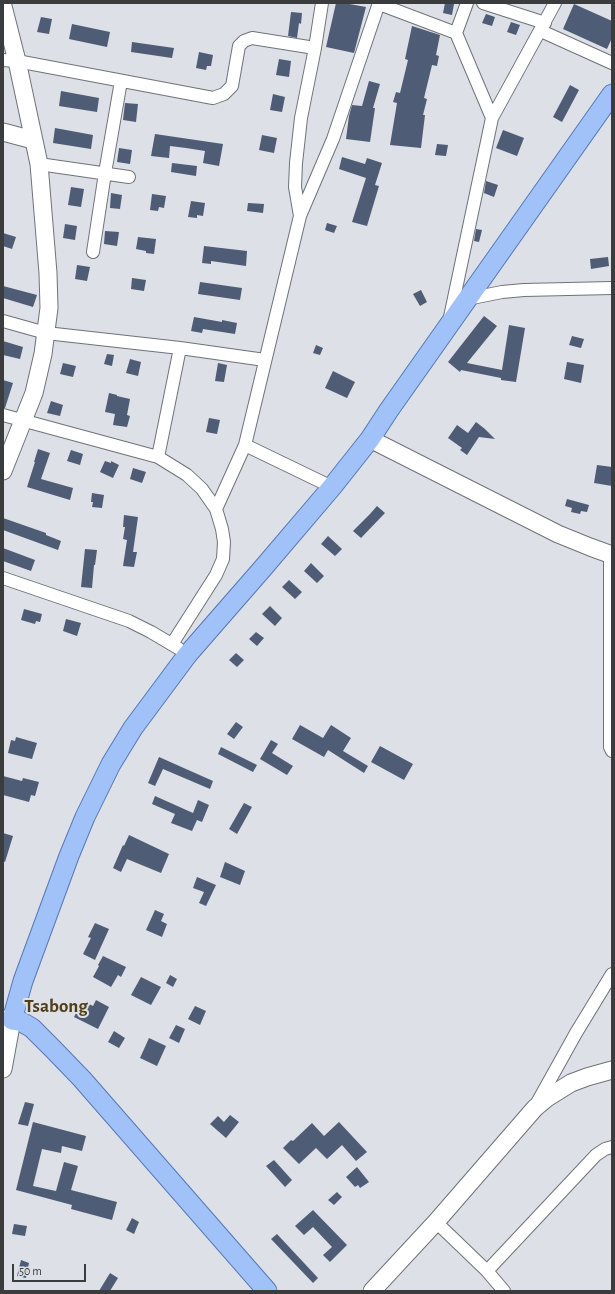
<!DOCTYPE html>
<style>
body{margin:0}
#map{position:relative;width:615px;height:1294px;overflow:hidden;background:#dde0e6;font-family:"Alegreya Sans",sans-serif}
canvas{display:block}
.frame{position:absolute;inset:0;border:4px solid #3b3c3e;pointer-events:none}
.scale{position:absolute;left:12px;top:1264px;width:74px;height:18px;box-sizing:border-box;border:2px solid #3b3c3e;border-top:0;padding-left:5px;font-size:12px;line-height:14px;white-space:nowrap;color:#3b3c3e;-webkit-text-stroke:3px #dde0e6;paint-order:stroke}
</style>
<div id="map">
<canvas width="615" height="1294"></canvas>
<div class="frame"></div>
<div class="scale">50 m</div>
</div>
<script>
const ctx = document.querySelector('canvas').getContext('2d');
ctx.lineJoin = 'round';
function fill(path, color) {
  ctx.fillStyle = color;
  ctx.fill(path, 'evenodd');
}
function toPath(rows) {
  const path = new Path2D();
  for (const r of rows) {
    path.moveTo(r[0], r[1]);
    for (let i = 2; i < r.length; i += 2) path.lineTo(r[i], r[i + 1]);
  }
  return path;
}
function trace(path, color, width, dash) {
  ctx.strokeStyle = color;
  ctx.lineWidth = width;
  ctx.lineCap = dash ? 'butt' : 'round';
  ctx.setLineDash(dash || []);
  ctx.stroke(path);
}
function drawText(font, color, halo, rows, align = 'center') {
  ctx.font = font + ' "Alegreya Sans",sans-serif';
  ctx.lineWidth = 4;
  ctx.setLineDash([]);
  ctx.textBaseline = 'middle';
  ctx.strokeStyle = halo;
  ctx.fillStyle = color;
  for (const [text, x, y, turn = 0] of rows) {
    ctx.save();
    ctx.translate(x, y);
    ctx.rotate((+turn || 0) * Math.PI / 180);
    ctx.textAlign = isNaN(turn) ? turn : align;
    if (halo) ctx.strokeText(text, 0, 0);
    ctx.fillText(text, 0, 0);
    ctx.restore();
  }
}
fill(toPath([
 [336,3,344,3,366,7,354,53,326,47],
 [445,3,454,4,452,15,443,13],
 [574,4,612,21,612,38,607,49,563,29],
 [291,12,302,13,301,24,299,23,297,38,288,36],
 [486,14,495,17,492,26,482,23],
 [41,17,52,19,49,34,37,32],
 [511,22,520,25,516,35,507,32],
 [72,24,110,32,107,47,69,39],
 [412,26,440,35,436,55,439,56,437,66,432,65,424,98,427,99,423,115,425,115,421,148,390,145,397,103,393,102,396,92,400,93,408,60,405,59],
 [132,42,174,48,172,58,131,52],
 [199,52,213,55,211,66,207,66,206,70,196,68],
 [279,59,291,61,289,77,276,75],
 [369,81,380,84,373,108,375,108,370,142,346,139,349,116,352,105,362,106],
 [570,85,579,90,562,122,553,117],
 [61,91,99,98,97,112,59,106],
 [273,94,285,97,282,112,270,110],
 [125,103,138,104,136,122,123,120],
 [55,128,93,135,91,149,53,143],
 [503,130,524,138,517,156,496,148],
 [155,134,223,144,219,166,203,163,205,151,186,148,170,146,169,158,151,156],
 [262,135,277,138,274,153,259,150],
 [437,144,448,145,446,156,435,155],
 [119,148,132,150,130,164,117,162],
 [342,157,365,164,367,158,382,163,375,185,379,186,367,226,352,222,366,178,339,169],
 [172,163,197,166,196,176,171,172],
 [486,181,498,185,494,197,484,193],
 [71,187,84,189,81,207,68,205],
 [111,193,122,195,120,209,110,208],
 [152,194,166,196,164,208,159,207,158,211,150,210],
 [191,201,205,203,203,216,197,215,197,218,188,217],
 [248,203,264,204,263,213,247,211],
 [327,223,337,226,334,233,325,230],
 [65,224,77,226,75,240,63,238],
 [476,229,482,230,479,242,474,241],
 [105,231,119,232,117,246,104,244],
 [3,233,16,237,12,249,3,246],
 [138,237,156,239,154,254,146,253,146,251,136,249],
 [204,246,247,251,246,266,211,261,211,264,202,263],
 [608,257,609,266,591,269,590,259],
 [77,265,90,267,87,281,75,279],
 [132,278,146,280,144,291,131,289],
 [200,282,242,288,240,300,198,294],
 [3,286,37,295,33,307,3,298],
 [421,290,427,302,420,306,413,294],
 [484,316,497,326,467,363,502,370,509,325,525,328,516,382,501,380,501,378,461,370,460,372,448,362],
 [194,317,222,322,222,320,237,323,235,334,203,329,202,333,191,331],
 [572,336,584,339,581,348,569,345],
 [3,341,23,347,20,359,3,355],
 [316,345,323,348,320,355,313,353],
 [107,354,114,355,112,366,104,364],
 [130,359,141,362,138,376,126,373],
 [567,362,584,365,581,383,564,379],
 [63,363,76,366,73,377,60,374],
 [218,363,227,365,224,382,215,381],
 [333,371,355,382,347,398,325,388],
 [3,380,13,383,5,408,3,408],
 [109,393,117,395,117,396,130,399,127,415,130,416,127,427,113,425,115,414,105,412],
 [51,401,63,405,60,416,47,413],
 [209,418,220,420,217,434,206,432],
 [476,422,485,429,495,439,479,437,467,455,460,450,462,448,448,438,457,425,468,433],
 [38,449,50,453,41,479,73,488,70,500,27,487,35,462,34,462],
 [71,450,83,454,80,465,67,461],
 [105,461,111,463,111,461,119,465,113,478,100,472],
 [597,465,612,467,612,486,594,483],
 [133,468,146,472,142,483,130,479],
 [92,493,104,495,102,508,92,507,93,502,91,502],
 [567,499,589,505,587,512,581,511,580,514,571,512,572,508,565,506],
 [377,506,385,513,361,538,353,531,370,514],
 [124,515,138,517,133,552,137,552,134,567,123,566,127,540,123,539,125,527,123,527],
 [3,518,46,533,46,535,61,541,58,550,3,530],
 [328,536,342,549,335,556,321,544],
 [3,548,35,560,31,571,3,561],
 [85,549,97,550,95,565,94,565,92,588,81,587],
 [311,563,324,576,317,583,304,571],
 [289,580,302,592,295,599,282,587],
 [270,606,282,618,275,626,262,614],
 [24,609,42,614,40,622,36,621,35,624,21,620],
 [66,619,81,623,77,636,63,631],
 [256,632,264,638,257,646,249,639],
 [236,653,244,660,237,667,229,660],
 [236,722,243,727,234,739,227,734],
 [300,725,323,738,331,725,351,738,343,751,368,766,364,773,328,750,324,757,292,739],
 [16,737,37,743,32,759,8,753,11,740,15,741],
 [271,740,278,744,272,753,293,766,287,775,260,759],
 [380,746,413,764,404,780,371,762],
 [221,747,257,765,253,772,218,754],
 [159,757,213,781,210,789,163,769,155,786,148,783],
 [3,776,22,781,23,778,39,782,35,796,31,795,29,802,3,795],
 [155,796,193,813,198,800,209,805,202,822,197,820,192,831,171,823,175,814,152,804],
 [244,803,252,807,237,834,229,829],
 [3,833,13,836,5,862,3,861],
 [129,835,169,854,161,873,127,859,121,872,113,868,123,845,124,846],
 [225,862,245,871,240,885,220,877],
 [197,877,216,885,206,906,199,903,204,892,193,888],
 [155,910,164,914,161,921,167,924,162,937,146,930],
 [95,923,109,929,95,960,83,954,91,938,88,937],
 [103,956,126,967,121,977,118,975,111,987,93,977,99,966,98,965],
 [170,975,177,979,173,987,166,983],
 [141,977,161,987,151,1005,131,995],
 [96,1000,109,1007,98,1029,74,1017,81,1004,87,1008,89,1004,93,1006],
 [195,1006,206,1011,200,1025,188,1019],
 [176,1025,185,1029,179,1043,169,1038],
 [114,1031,125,1038,119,1048,108,1042],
 [149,1038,166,1046,157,1066,140,1058],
 [25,1102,34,1104,28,1126,18,1124],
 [230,1115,239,1122,226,1138,210,1124,218,1116,224,1122],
 [33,1122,86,1136,82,1151,62,1146,61,1153,42,1149,33,1186,56,1191,64,1162,78,1166,71,1190,117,1202,112,1220,71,1209,72,1205,16,1190],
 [339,1122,367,1152,356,1161,342,1145,327,1159,316,1148,299,1164,283,1148,291,1140,293,1141,312,1123,324,1136],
 [274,1160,292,1180,285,1187,266,1166],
 [357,1167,369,1182,360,1188,358,1185,355,1187,346,1177],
 [337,1192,342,1197,334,1205,328,1200],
 [313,1210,347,1245,330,1262,323,1255,332,1247,313,1227,304,1235,295,1226],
 [132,1218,139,1222,134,1234,126,1230],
 [14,1224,27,1226,25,1236,12,1234],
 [277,1234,318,1278,313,1283,271,1239],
 [21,1260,29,1263,26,1278,17,1276],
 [110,1273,118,1278,110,1291,99,1291]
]), '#4e5c75');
const street = toPath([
 [483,3,545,23],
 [379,4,456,33,467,3],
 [541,31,612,63],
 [3,60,17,61,213,98,224,94,232,86,239,46,244,41,252,38,315,48],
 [492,118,555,3],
 [39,164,129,177],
 [300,216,295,187,296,163,301,118,315,48,322,3],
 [93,252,105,173,121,81],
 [467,299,502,292,524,290,612,288],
 [450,317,492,118,456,33],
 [3,321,46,333,180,348,265,360],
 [3,415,158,457,187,475,202,489,216,509],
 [245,445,332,487],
 [158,457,180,348],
 [610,555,610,747,612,751],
 [3,578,129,621,151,632,178,648],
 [172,644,216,575,223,559,224,542,222,529,216,509,245,445,300,216,333,139,379,3],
 [537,1103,576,1033,612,974],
 [436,1222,487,1271,504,1291],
 [487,1271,596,1155,605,1149,612,1147]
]);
const secondary = toPath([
 [3,6,17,61,39,164,48,273,49,308,43,354,34,393,3,471],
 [3,132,33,140],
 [370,439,558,534,590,547,612,555],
 [3,1019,12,1020,3,1069],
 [372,1291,436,1222,535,1108,547,1098,571,1083,587,1077,612,1070]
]);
const primary = toPath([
 [267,1291,82,1079,53,1049,32,1028,20,1021,12,1020,23,981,69,856,85,817,111,764,133,728,188,654,263,568,332,487,370,439,389,410,612,94]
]);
trace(street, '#6f7277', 14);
trace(secondary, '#6f7277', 19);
trace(primary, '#5578b5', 21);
trace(street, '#fff', 12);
trace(secondary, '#fff', 17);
trace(primary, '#a1c1f9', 19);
drawText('bold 19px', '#513d18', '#dde0e6', [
 ["Tsabong",56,1006]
]);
</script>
